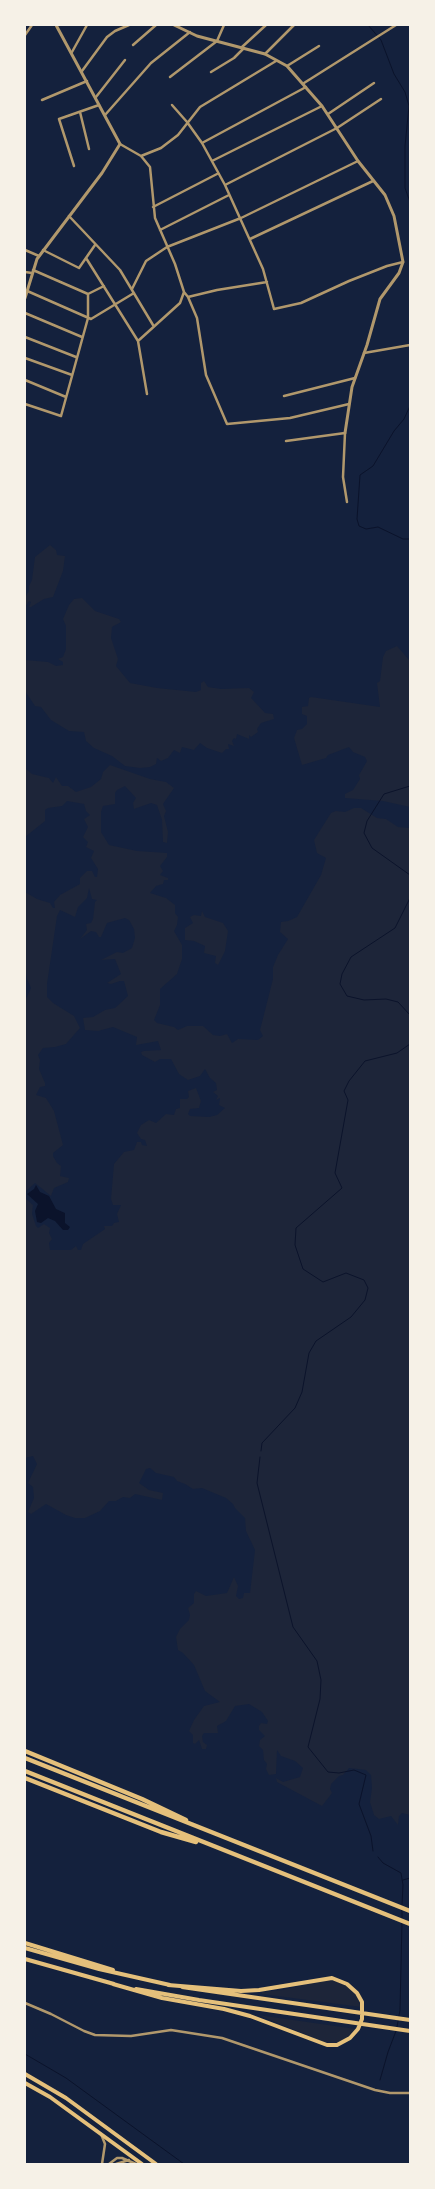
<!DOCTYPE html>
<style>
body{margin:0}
#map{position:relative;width:435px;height:2189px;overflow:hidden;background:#14213d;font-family:Quicksand,sans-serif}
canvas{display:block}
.frame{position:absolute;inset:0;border:26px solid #f6f1e7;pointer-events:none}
</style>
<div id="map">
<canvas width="435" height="2189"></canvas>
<div class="frame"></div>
</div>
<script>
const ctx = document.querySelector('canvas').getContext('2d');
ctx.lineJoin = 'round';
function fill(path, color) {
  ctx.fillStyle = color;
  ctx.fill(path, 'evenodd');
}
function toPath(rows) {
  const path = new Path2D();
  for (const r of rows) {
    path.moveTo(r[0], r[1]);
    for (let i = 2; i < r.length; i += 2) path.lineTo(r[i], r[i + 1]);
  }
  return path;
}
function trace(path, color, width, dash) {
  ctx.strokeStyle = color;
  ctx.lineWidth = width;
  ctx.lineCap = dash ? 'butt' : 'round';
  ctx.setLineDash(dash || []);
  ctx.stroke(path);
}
fill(toPath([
 [50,545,56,550,57,555,65,556,63,571,53,597,44,599,31,607,29,607,31,602,29,601,25,607,25,597,29,591,29,586,32,580,35,557],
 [82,598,95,611,119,619,121,622,112,627,111,638,118,659,116,666,130,683,157,688,196,692,201,690,201,683,204,681,208,687,221,689,249,688,254,692,251,698,253,700,265,713,273,714,274,719,261,723,257,729,258,732,251,737,249,735,249,739,237,734,236,739,234,738,232,741,234,746,228,744,229,749,226,749,222,753,207,748,200,743,194,750,182,747,180,753,174,750,168,758,161,761,157,758,156,764,150,767,140,768,125,766,112,756,94,748,86,741,84,732,69,731,51,720,41,707,35,706,25,691,25,660,48,662,56,666,63,665,63,662,58,659,63,657,66,649,66,626,63,619,69,605,74,599],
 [397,646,410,661,410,807,383,801,345,798,345,794,353,790,360,779,359,775,367,761,365,757,353,752,349,747,328,755,326,758,302,765,294,738,297,730,302,729,307,724,307,716,302,714,302,707,308,706,309,698,311,697,380,707,377,683,380,681,383,657,386,651],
 [110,765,150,779,166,782,174,788,163,804,166,811,164,816,168,832,167,843,163,842,162,820,157,805,151,803,134,809,133,803,136,798,125,786,117,790,115,793,115,804,103,806,101,812,101,832,109,845,137,851,167,853,167,857,160,866,163,871,160,875,168,878,168,880,164,880,163,884,156,886,150,893,166,898,175,905,175,913,178,917,177,925,174,931,182,945,182,959,177,974,160,989,160,1005,154,1020,157,1023,174,1027,178,1030,187,1026,203,1026,213,1035,220,1036,227,1034,232,1043,238,1039,258,1040,263,1036,260,1030,273,979,273,967,278,955,288,939,280,932,281,922,288,921,297,917,321,875,326,858,317,853,314,840,331,813,336,811,345,812,354,808,361,808,377,818,386,819,398,827,410,828,410,1815,402,1813,399,1816,398,1825,391,1816,379,1819,374,1815,370,1802,372,1788,371,1775,366,1770,349,1768,343,1775,339,1776,331,1784,330,1789,332,1793,322,1806,277,1782,276,1778,283,1782,300,1777,303,1768,295,1761,281,1756,277,1750,276,1774,269,1775,266,1769,267,1764,264,1760,263,1750,259,1746,260,1740,265,1736,259,1730,259,1726,261,1723,267,1724,268,1721,262,1712,249,1704,235,1706,226,1721,217,1726,218,1733,204,1733,202,1736,203,1742,207,1745,206,1749,202,1749,199,1740,195,1744,193,1743,193,1735,189,1731,194,1720,204,1706,220,1702,205,1691,194,1665,183,1653,178,1650,176,1637,180,1629,189,1620,190,1615,188,1608,194,1603,194,1594,196,1591,206,1596,227,1593,234,1577,238,1586,236,1596,239,1599,243,1598,244,1593,250,1593,255,1550,246,1531,245,1518,235,1508,233,1504,226,1498,202,1488,193,1489,185,1484,177,1481,174,1477,156,1473,150,1468,146,1469,139,1483,149,1490,163,1493,162,1500,135,1494,130,1498,123,1497,116,1501,109,1501,100,1511,85,1518,75,1518,66,1515,46,1504,31,1514,28,1512,34,1498,33,1487,28,1483,37,1464,33,1456,25,1458,25,1198,33,1205,32,1214,36,1226,38,1228,44,1224,50,1228,49,1233,52,1239,49,1243,50,1250,71,1250,76,1246,78,1250,81,1250,83,1244,105,1229,104,1226,112,1226,114,1223,119,1222,117,1214,121,1205,113,1205,111,1199,114,1164,124,1152,134,1150,137,1142,141,1142,142,1145,147,1146,145,1140,141,1139,137,1133,141,1125,149,1120,156,1123,166,1114,174,1115,176,1109,180,1108,180,1099,187,1099,189,1097,188,1091,196,1088,201,1101,199,1108,190,1109,188,1114,190,1116,209,1117,217,1115,225,1108,219,1105,220,1098,216,1100,218,1096,213,1092,217,1090,216,1083,210,1078,205,1069,200,1076,188,1080,179,1074,171,1059,160,1059,155,1062,142,1055,141,1052,144,1051,161,1050,158,1041,136,1045,137,1037,113,1027,98,1031,85,1030,83,1018,93,1017,105,1010,115,1008,128,996,124,981,120,981,111,984,107,983,121,974,115,959,101,960,117,952,123,953,132,948,135,938,134,929,129,920,125,918,107,923,101,937,99,937,96,932,91,931,80,939,87,930,86,924,91,923,93,919,95,902,97,900,92,899,89,888,87,898,78,907,75,917,60,910,57,916,47,984,47,997,53,1003,74,1016,80,1028,66,1044,55,1047,43,1048,38,1055,40,1060,39,1069,45,1083,45,1086,40,1087,36,1095,46,1098,54,1111,63,1145,53,1153,53,1156,57,1163,61,1166,60,1176,69,1178,68,1182,54,1188,51,1196,35,1183,25,1192,25,1001,31,988,27,979,25,968,25,892,37,899,50,903,53,908,55,908,54,902,60,895,80,884,80,878,87,871,92,871,95,877,97,877,98,869,91,858,94,851,86,847,88,842,83,837,88,827,84,819,90,815,86,811,84,804,67,801,62,806,48,808,45,810,45,821,25,837,25,768,32,774,49,778,53,783,56,777,62,786,68,786,76,792,91,787,101,779,103,772],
 [202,911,205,917,223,923,228,931,225,951,218,965,215,963,216,956,204,953,205,946,194,941,185,940,185,928,193,923,190,917,194,915,201,916],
 [326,1980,335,1981,346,1985,356,1995,361,2007,262,1994,262,1992,282,1990],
 [258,2015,356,2029,344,2040,334,2043,324,2042]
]), '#1d2539');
fill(toPath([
 [36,1185,40,1192,49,1196,56,1209,65,1213,65,1223,70,1227,68,1230,63,1230,55,1221,48,1218,41,1223,37,1222,35,1211,38,1204,27,1194,34,1189]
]), '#0b132b');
trace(toPath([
 [368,25,381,40,394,74,405,92,409,106,405,146,405,188,410,202],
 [410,369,410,385],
 [410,406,404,419,394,431,373,466,360,475,357,519,359,526,366,529,378,527,403,539,410,539],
 [410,786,384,794,367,821,364,833,372,848,410,875],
 [410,898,395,928,351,957,342,974,340,984,347,996,364,1000,386,999,398,1002,410,1015],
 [261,1451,262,1443,295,1408,302,1392,309,1353,316,1341,351,1317,365,1300,368,1288,364,1280,346,1273,323,1282,303,1269,295,1245,296,1228,342,1188,335,1173,348,1100,344,1091,349,1081,365,1061,397,1053,410,1044],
 [260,1457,257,1483,293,1627,317,1661,321,1680,320,1699,308,1747,328,1772,339,1773,354,1770,366,1775,359,1804,371,1836,373,1851],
 [378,1857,383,1863,401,1873,403,1885,402,1905],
 [403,1880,410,1878],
 [402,1918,402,1909],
 [397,2027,400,2010,402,1922],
 [25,2054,66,2078,184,2164],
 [380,2080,388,2052,396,2031]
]), '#0b132b', 1);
trace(toPath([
 [25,35,32,25],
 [133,45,156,25],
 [242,47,266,25],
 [72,52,87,25],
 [265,54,294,25],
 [287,66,319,46],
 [82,71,107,37,115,31,129,25],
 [211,72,234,58,244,48],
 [170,77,217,41,224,25],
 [304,83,396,25],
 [96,97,125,60],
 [42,100,87,81],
 [172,105,187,122,202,143,225,185,263,269,274,309,301,303,349,281,387,266,403,262],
 [80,112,89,149],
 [328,114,374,83],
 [105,115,151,63,190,32],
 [202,143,306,87],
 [120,144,141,156,150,167,155,218,175,264,184,292,188,297,197,318,206,375,227,424,290,418,349,404],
 [141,156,161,148,178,135,200,107,276,61],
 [212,161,322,106],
 [74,166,59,119,99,105],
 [225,185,337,128,381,99],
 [153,207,217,174],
 [69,216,120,270,153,325],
 [160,230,229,195],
 [250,239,373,181],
 [25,250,39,256],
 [43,250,79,268,95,245],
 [86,258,138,341,147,394],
 [33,270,88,294,104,286],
 [25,272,32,273],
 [132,289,146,261,167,247,241,218,358,161],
 [25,290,91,319,134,293],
 [188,297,217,290,267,282],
 [25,313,82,337],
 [25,337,76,357],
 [138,341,180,303,184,292],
 [364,353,410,345],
 [25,358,72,375],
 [25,380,66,397],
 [284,396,355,378],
 [25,404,61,416,88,318,88,294],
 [286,441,345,433,343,477,347,502],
 [25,2003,51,2014,84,2031,95,2035,131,2036,171,2030,222,2038,375,2090,390,2093,410,2093],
 [101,2134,105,2144,102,2164],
 [109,2164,117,2158,122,2158,136,2164],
 [116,2164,129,2160]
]), '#b1986c', 2.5);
trace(toPath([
 [174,25,197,36,265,54,287,66,322,106,358,161,385,195,394,216,403,262,399,273,380,299,367,345,352,387,345,433],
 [25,298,37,259,102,173,120,144,56,25]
]), '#b1986c', 3);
trace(toPath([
 [25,2074,66,2098,156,2164],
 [25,2083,50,2097,142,2164]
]), '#e5c07b', 4);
trace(toPath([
 [25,1943,113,1970],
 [25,1948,99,1969,170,1985],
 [25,1959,114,1984],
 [113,1984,162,1998,224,2009,250,2016,327,2045,337,2045,350,2038,358,2029,362,2019,362,2002,357,1993,347,1984,332,1978,259,1990,241,1991,168,1985],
 [182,1987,410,2020],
 [136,1989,199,2000,410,2031]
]), '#e5c07b', 4);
trace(toPath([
 [25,1751,142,1799,186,1820],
 [25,1758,410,1911],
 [25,1771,410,1924],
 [25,1778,161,1832,196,1842]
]), '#e5c07b', 4.5);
</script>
